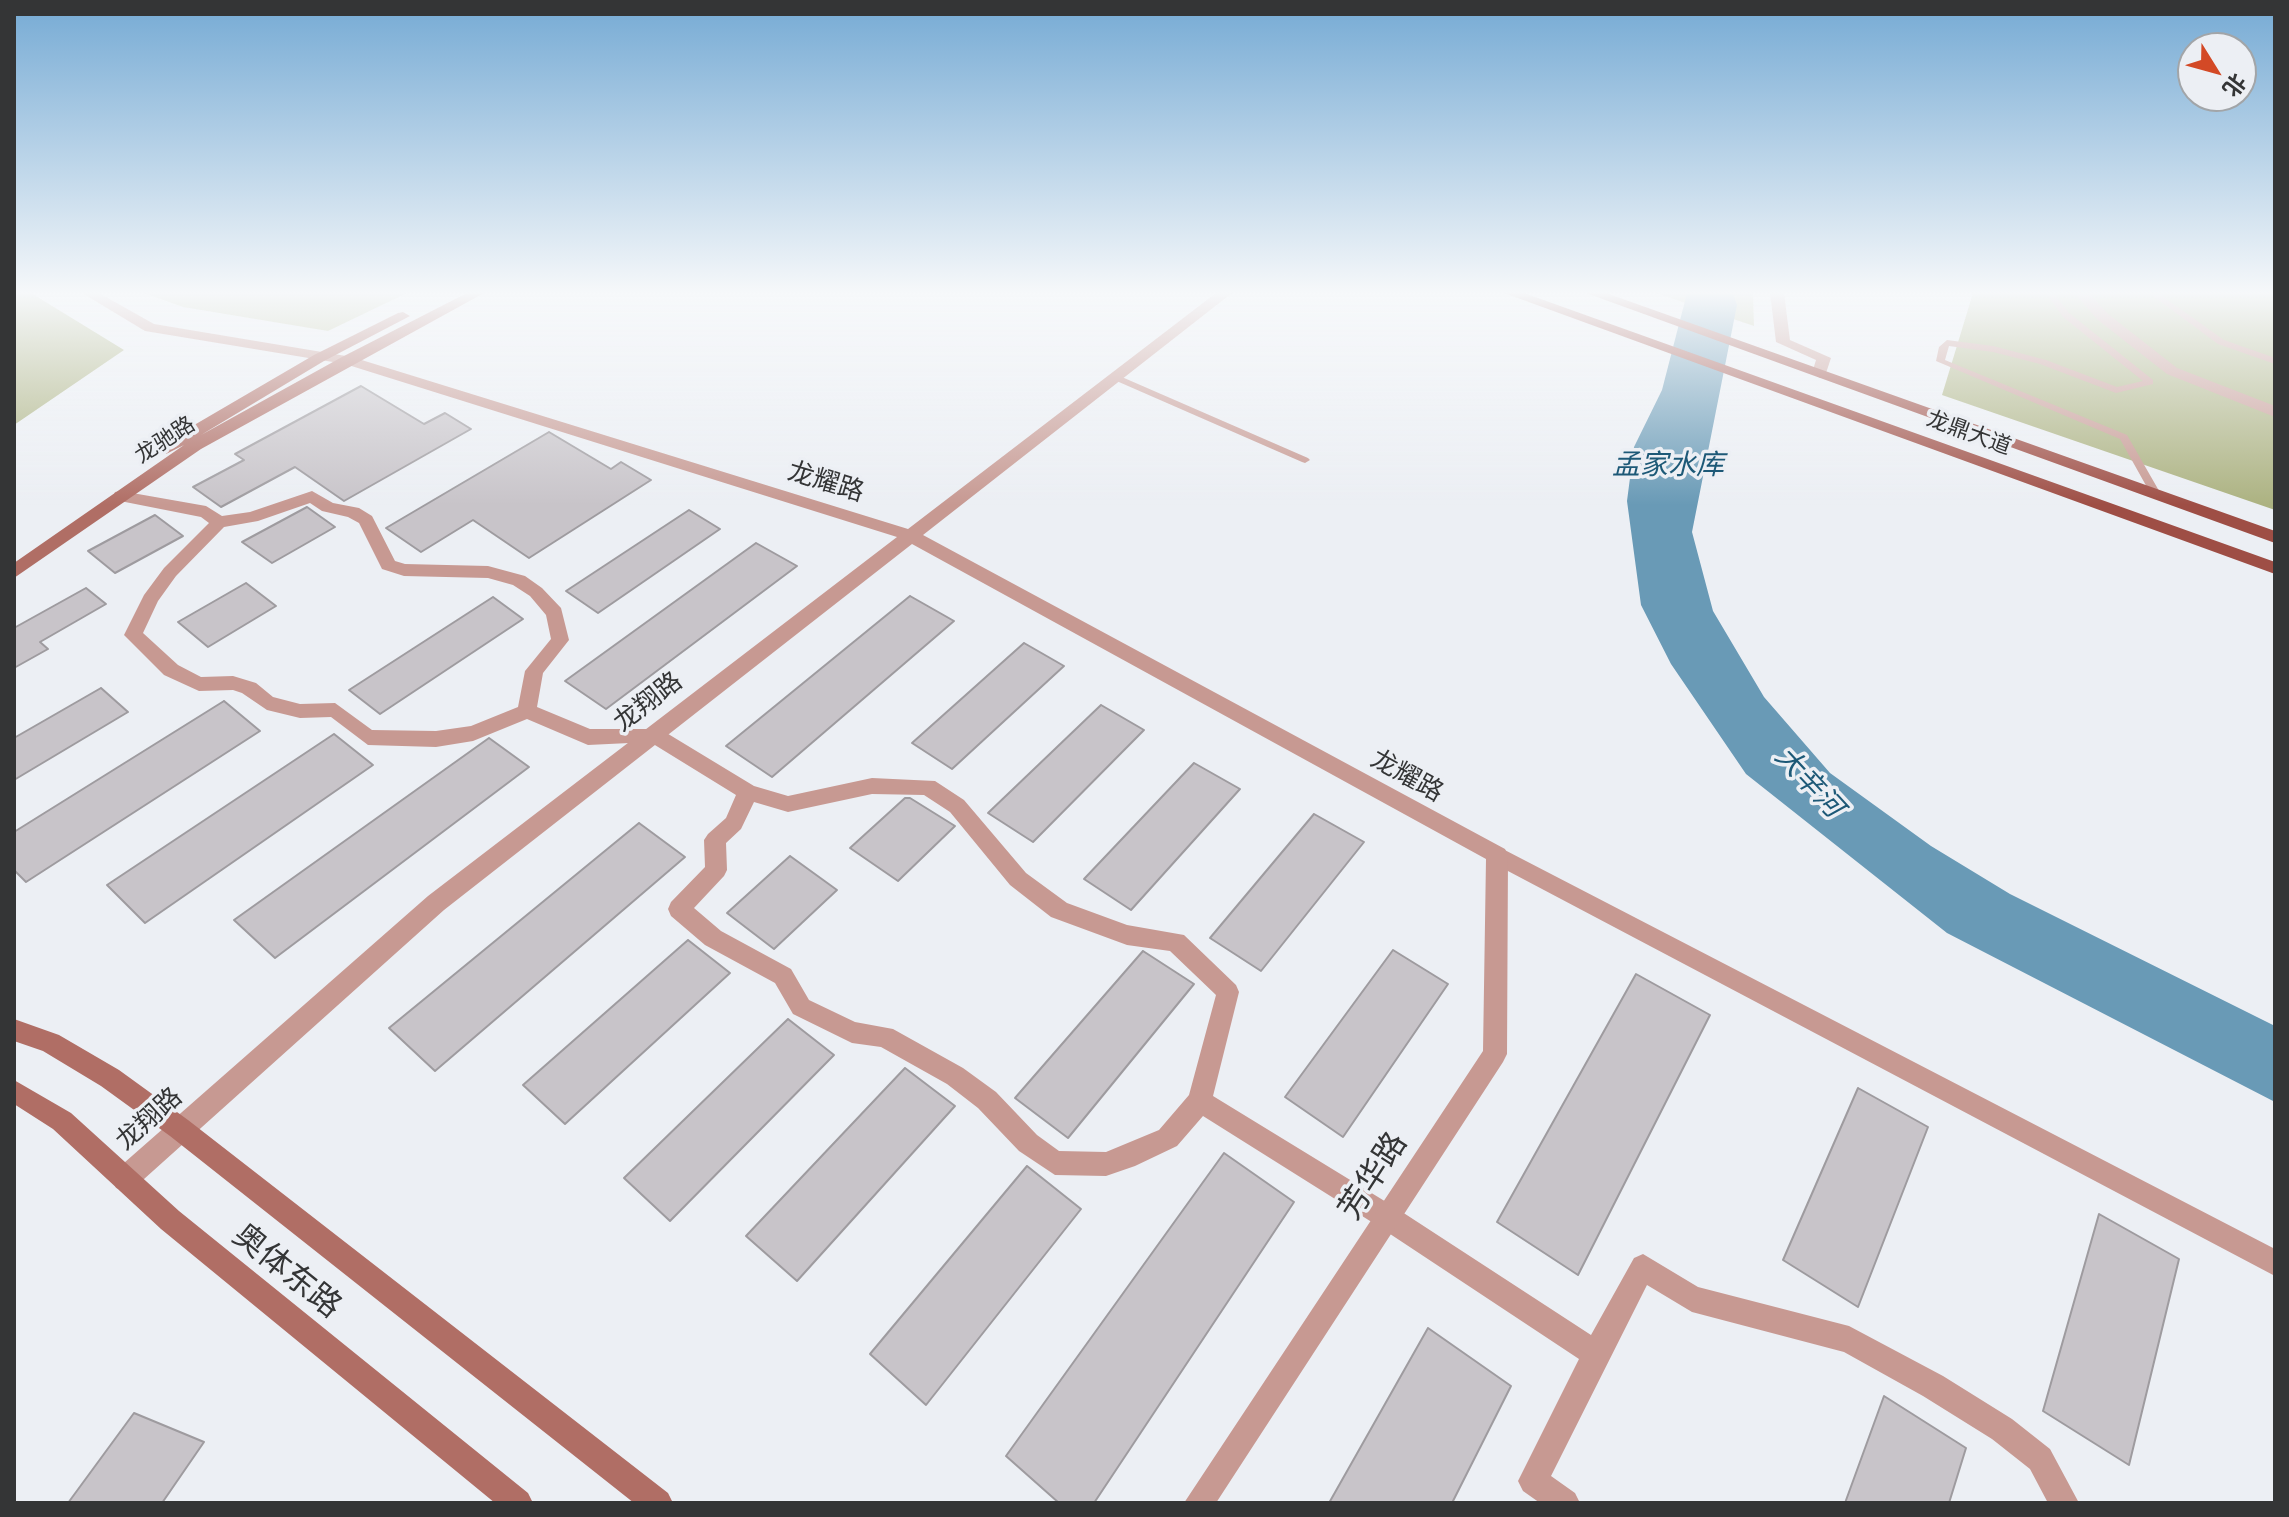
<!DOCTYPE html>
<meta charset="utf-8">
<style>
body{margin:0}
#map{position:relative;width:2289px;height:1517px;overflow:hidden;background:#eceff4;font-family:"Public Sans","Noto Sans SC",sans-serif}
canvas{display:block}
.frame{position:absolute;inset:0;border:16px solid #343536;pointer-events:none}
.north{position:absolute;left:2177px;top:32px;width:80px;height:80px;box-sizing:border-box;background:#eceff4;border:2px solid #a2a5a8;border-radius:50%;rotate:127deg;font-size:22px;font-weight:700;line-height:32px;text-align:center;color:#343536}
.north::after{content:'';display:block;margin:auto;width:28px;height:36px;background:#d34926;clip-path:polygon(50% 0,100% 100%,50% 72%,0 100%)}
</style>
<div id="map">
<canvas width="2289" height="1517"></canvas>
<div class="frame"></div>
<div class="north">北</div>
</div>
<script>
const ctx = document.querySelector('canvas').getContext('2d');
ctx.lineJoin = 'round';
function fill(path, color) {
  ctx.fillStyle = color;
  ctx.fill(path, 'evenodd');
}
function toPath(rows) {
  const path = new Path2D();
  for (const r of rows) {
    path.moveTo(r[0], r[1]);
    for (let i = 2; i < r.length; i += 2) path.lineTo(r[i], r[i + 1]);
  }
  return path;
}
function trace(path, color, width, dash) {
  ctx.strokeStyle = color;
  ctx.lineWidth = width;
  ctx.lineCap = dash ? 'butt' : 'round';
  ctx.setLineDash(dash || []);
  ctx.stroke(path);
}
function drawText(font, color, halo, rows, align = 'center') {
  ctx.font = font + ' "Public Sans","Noto Sans SC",sans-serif';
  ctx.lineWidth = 7;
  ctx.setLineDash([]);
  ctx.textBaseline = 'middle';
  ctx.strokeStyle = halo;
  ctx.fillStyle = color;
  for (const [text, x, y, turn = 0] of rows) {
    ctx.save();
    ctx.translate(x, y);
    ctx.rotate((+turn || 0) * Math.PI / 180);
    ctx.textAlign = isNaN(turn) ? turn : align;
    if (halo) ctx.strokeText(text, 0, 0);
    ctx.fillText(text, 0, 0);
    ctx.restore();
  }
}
fill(toPath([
 [144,293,407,293,328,331,183,307],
 [1656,293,1753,293,1754,326]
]), '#bec39a');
fill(toPath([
 [14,293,31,293,124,350,14,425],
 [1973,293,2275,293,2275,510,1942,395]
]), '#acb281');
fill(toPath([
 [1687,293,1733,293,1737,305,1692,532,1713,611,1764,697,1830,773,1931,846,2010,894,2275,1026,2275,1102,1947,933,1746,774,1671,664,1641,605,1627,501,1634,447,1662,390]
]), '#699ab6');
const building = toPath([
 [361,386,424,424,445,413,471,429,344,501,295,467,221,507,193,487,244,460,235,454,361,386],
 [549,432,611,469,621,462,651,480,529,558,473,520,421,552,386,528,549,432],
 [307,507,335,527,272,563,242,542,307,507],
 [689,510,720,529,598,613,566,591,689,510],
 [155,515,183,536,115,573,88,551,155,515],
 [756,543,797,566,606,709,565,681,756,543],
 [246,583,276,606,208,647,178,622,246,583],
 [86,588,106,604,40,642,48,649,14,668,14,628,86,588],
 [910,596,954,621,772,777,726,746,910,596],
 [493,597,523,619,380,714,349,690,493,597],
 [1024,643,1064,666,952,769,912,743,1024,643],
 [101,688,128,712,14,780,14,738,101,688],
 [224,701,260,731,26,882,14,870,14,832,224,701],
 [1101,705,1144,730,1033,842,988,813,1101,705],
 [334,734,373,765,145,923,107,885,334,734],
 [489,738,529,767,275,958,234,920,489,738],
 [1194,763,1240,789,1131,910,1084,879,1194,763],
 [905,798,910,798,955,826,898,881,850,848,905,798],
 [1314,814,1364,842,1261,971,1210,938,1314,814],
 [639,823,685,857,435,1071,389,1028,639,823],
 [790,856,837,890,774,949,727,913,790,856],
 [688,940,730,973,565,1124,523,1085,688,940],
 [1393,950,1448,984,1343,1137,1285,1097,1393,950],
 [1143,951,1194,984,1068,1138,1015,1098,1143,951],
 [1636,974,1710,1015,1578,1275,1497,1222,1636,974],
 [788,1019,834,1055,670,1221,624,1178,788,1019],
 [905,1068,955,1106,797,1281,746,1236,905,1068],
 [1858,1088,1928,1127,1858,1307,1783,1260,1858,1088],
 [1224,1153,1294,1202,1094,1503,1059,1503,1006,1456,1224,1153],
 [1027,1166,1081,1209,926,1405,870,1354,1027,1166],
 [2099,1214,2179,1259,2129,1465,2043,1411,2099,1214],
 [1428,1328,1511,1386,1452,1503,1329,1503,1428,1328],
 [1884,1396,1966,1448,1949,1503,1845,1503,1884,1396],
 [134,1413,204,1442,162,1503,68,1503,134,1413]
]);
fill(building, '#c8c4c9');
trace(building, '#9e9b9f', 2);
fill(toPath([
 [2046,293,2054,293,2069,313,2153,380,2153,384,2116,393,2040,364,1993,352,1949,346,1945,360,2127,435,2162,496,2161,498,2153,498,2120,439,1936,361,1939,347,1947,340,1993,346,2046,360,2117,387,2143,381,2063,317,2046,293],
 [2149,293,2158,293,2224,340,2275,358,2275,364,2218,344,2149,293],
 [1115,374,1308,458,1310,460,1305,463,1302,462,1112,379,1110,377,1115,374]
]), '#c79992');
fill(toPath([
 [1770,293,1784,293,1790,340,1831,358,1825,376,1820,378,1812,373,1816,360,1776,342,1770,293],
 [2074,293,2089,293,2108,314,2177,368,2275,406,2275,417,2167,374,2098,320,2074,293],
 [121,491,206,506,222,516,250,512,312,491,333,503,359,508,372,516,395,561,405,564,488,566,525,576,542,588,561,608,569,640,543,673,537,707,590,729,660,729,754,786,788,796,872,778,935,781,964,800,1026,873,1067,903,1127,925,1184,935,1236,985,1239,992,1213,1096,1396,1208,1591,1335,1634,1258,1643,1254,1698,1287,1849,1326,1943,1376,2012,1419,2050,1449,2079,1503,2048,1503,2030,1469,1992,1439,1923,1396,1844,1352,1692,1312,1647,1285,1551,1476,1575,1493,1580,1503,1540,1503,1523,1491,1518,1481,1579,1359,1378,1226,1203,1116,1177,1146,1135,1166,1106,1176,1055,1175,1019,1151,978,1108,947,1084,881,1047,852,1043,793,1014,775,983,705,945,671,916,668,909,671,902,705,867,704,840,708,834,726,818,736,795,650,742,588,745,527,719,473,741,436,747,368,745,331,717,300,718,267,710,242,693,233,690,199,691,164,675,124,635,144,595,164,568,209,523,201,517,115,500,113,496,115,492,121,491],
 [310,503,322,511,348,517,359,523,382,569,404,576,488,578,513,585,530,596,546,615,551,639,525,671,518,707,471,726,436,731,372,730,335,703,300,704,273,697,256,683,233,676,201,677,178,665,143,633,158,601,176,576,224,527,258,521,310,503],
 [872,794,924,795,950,812,1010,885,1051,917,1127,945,1170,951,1216,995,1189,1095,1159,1130,1106,1152,1059,1151,1037,1135,996,1092,963,1068,893,1029,855,1022,809,1000,791,969,721,931,694,908,724,876,727,870,726,843,741,829,754,802,788,812,872,794],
 [1497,846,2275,1249,2275,1276,1489,861,1486,855,1489,849,1497,846]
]), '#c79992');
fill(toPath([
 [82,293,99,293,154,324,352,357,908,529,1216,293,1232,293,923,535,1505,849,1508,855,1507,1054,1503,1062,1216,1503,1184,1503,1483,1051,1486,859,912,544,444,910,134,1188,125,1191,116,1188,112,1179,116,1170,428,896,897,537,345,364,145,331,82,293]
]), '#c79992');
fill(toPath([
 [467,293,484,293,201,449,14,578,14,563,184,445,166,454,158,449,160,445,314,355,398,313,403,312,410,316,324,361,201,435,342,357,467,293],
 [14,1019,59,1035,119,1070,188,1120,668,1493,673,1503,634,1503,170,1136,101,1086,43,1051,14,1041,14,1019],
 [14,1080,71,1113,179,1211,528,1493,533,1503,495,1503,161,1229,53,1129,14,1104,14,1080]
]), '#b06e65');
fill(toPath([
 [1504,293,1524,293,2275,562,2275,574,1504,293],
 [1586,293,1606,293,2275,531,2275,543,1586,293]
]), '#9e4e45');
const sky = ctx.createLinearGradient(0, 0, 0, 505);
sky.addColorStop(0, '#75aad4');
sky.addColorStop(0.58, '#f6f8fa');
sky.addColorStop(1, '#f6f8fa00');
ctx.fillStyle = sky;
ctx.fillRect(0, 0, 2289, 505);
drawText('22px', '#343536', '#eceff4', [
 ["龙鼎大道",1969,433,20],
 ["龙驰路",165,440,-33]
]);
drawText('26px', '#343536', '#eceff4', [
 ["龙耀路",826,482,17],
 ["龙翔路",648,702,-38],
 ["龙耀路",1407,776,29],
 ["龙翔路",149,1119,-42]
]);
drawText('italic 28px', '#1d5977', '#eceff4', [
 ["孟家水库",1668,465],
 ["大辛河",1809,782,47]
]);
drawText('32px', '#343536', '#eceff4', [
 ["芳华路",1373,1176,-57],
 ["奥体东路",287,1271,39]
]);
</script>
